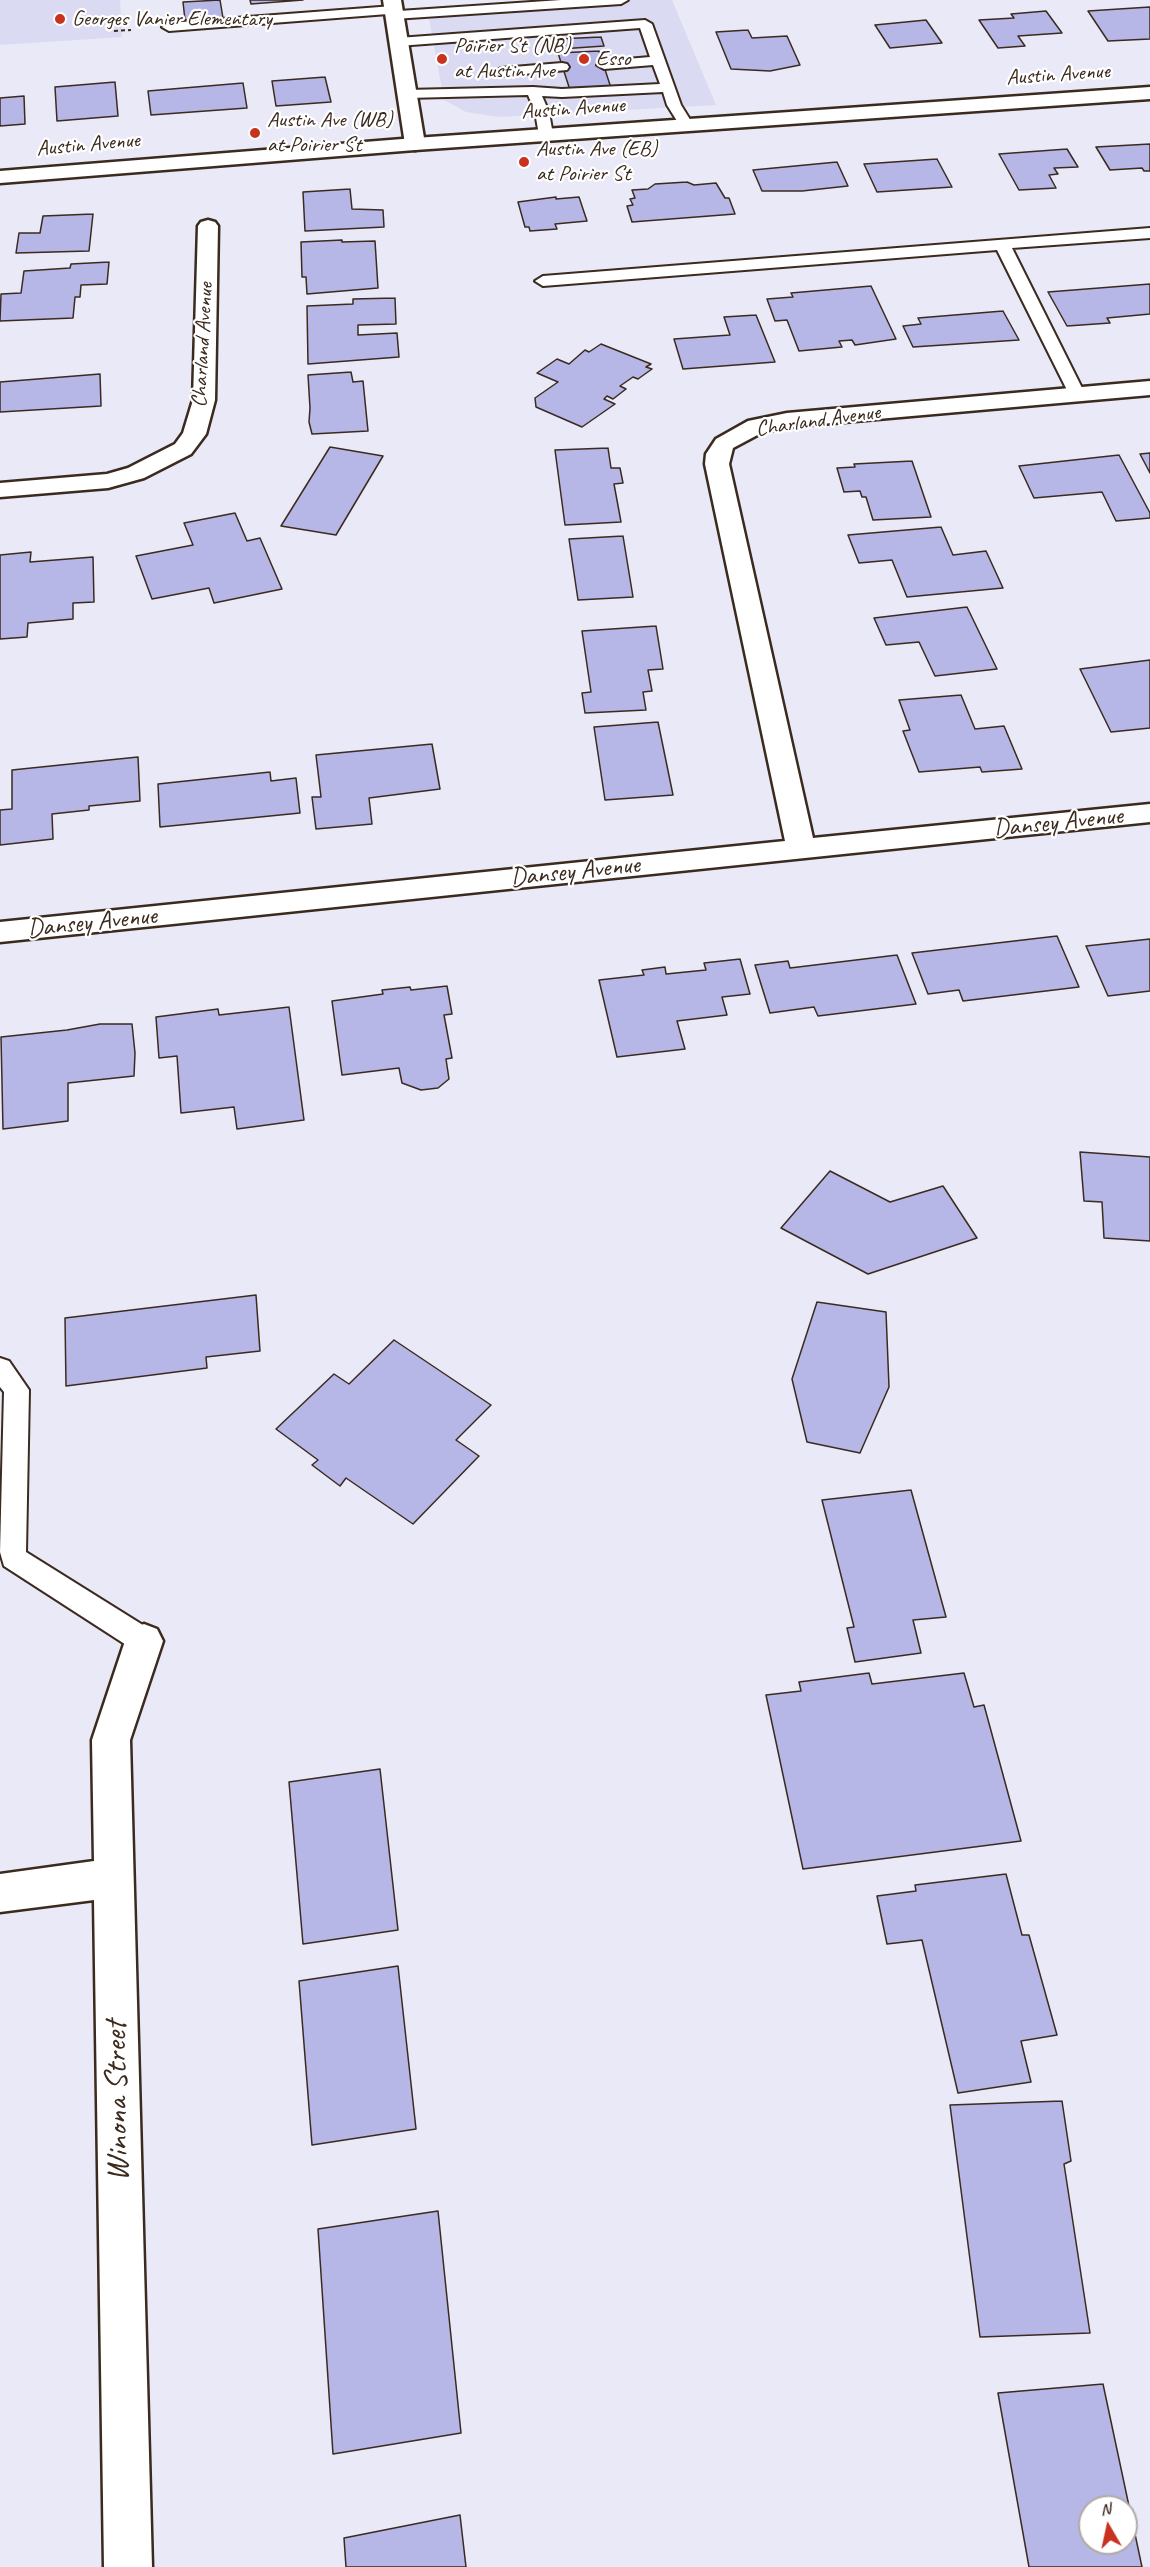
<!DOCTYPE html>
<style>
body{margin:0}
#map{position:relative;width:1150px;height:2567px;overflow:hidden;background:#e9e9f8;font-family:Caveat,sans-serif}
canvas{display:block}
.north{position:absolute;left:1078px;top:2495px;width:60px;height:60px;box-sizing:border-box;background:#fff;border:2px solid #b1aaa5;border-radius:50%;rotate:351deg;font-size:16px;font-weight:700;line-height:24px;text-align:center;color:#3b2a1e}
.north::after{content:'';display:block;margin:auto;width:21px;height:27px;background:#c8321e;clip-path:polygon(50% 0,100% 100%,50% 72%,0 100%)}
</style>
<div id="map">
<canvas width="1150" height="2567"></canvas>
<div class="north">N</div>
</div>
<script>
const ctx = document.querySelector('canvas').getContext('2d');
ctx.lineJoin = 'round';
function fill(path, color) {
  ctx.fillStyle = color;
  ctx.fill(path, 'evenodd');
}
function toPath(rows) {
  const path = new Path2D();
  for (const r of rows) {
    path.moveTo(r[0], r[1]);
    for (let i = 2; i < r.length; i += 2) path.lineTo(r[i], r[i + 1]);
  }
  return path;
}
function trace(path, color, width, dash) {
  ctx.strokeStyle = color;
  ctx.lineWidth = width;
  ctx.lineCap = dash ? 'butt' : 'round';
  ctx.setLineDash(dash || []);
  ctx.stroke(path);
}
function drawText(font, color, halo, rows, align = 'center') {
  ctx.font = font + ' Caveat,sans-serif';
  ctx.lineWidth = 4.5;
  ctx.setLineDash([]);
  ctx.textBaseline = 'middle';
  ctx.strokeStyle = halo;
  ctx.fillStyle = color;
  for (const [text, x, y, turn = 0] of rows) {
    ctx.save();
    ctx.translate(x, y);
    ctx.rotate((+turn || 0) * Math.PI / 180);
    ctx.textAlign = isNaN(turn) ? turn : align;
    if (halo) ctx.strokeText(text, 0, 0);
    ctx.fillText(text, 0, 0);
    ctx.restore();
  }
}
fill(toPath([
 [0,0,120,0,122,37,0,45],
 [621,0,672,0,716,105,499,117,466,112,444,100,428,13]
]), '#dadaf3');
const building = toPath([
 [220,0,223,18,185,20,183,2,220,0],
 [250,0,303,0,251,4,250,0],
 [1150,7,1150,39,1108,41,1088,11,1150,7],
 [1046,11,1062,33,1018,36,1025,46,998,48,979,20,1014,18,1011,14,1046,11],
 [926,20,942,43,890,48,875,25,926,20],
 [748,30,752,38,787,36,800,65,770,71,731,69,716,32,748,30],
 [601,37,604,46,560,49,557,39,601,37],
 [599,51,611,88,570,90,558,53,599,51],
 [325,77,331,102,276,106,272,81,325,77],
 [115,82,118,116,57,121,55,87,115,82],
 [243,83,247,108,151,115,148,91,243,83],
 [24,96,25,124,0,126,0,98,24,96],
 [1150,144,1150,171,1144,171,1142,168,1110,170,1096,147,1150,144],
 [1067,149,1078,167,1054,168,1058,174,1049,175,1056,188,1019,190,999,154,1067,149],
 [937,159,952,187,877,192,864,164,937,159],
 [837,162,848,186,802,191,762,191,753,170,837,162],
 [687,182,694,185,716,183,725,198,729,198,735,214,632,222,627,206,633,205,630,199,635,198,632,190,648,189,655,184,687,182],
 [350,189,352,209,383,210,384,227,305,231,303,192,350,189],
 [556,197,556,199,579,197,587,221,555,224,557,229,530,231,529,227,525,227,518,202,556,197],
 [93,214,89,251,16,253,19,233,40,233,43,216,93,214],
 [342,240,342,242,375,241,378,288,307,294,306,277,302,277,301,242,342,240],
 [109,262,107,284,81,285,80,297,75,297,73,318,0,321,1,294,21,293,24,271,70,268,71,264,109,262],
 [1150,284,1150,314,1107,318,1110,323,1067,326,1048,292,1150,284],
 [871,286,896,339,855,345,852,340,839,341,842,347,799,351,787,320,775,321,767,299,793,297,791,293,871,286],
 [395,298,396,324,358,325,358,335,397,333,399,357,308,364,307,306,353,304,353,299,395,298],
 [1003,311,1019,340,913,347,903,326,921,324,918,318,1003,311],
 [756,315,775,362,683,369,674,339,730,335,724,317,756,315],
 [601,344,651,364,646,367,652,369,638,379,633,377,620,386,626,389,613,399,607,396,604,399,615,404,582,427,536,407,535,398,558,382,537,373,557,359,569,364,585,350,589,352,601,344],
 [351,372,353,382,363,381,368,431,312,434,309,422,310,408,308,375,351,372],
 [100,374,101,406,0,412,0,382,100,374],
 [330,447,383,456,336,535,281,526,330,447],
 [608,448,611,468,620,468,623,483,614,484,621,522,565,525,555,450,608,448],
 [1150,453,1150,473,1140,454,1150,453],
 [1119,455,1150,513,1150,518,1116,521,1102,492,1034,498,1019,466,1119,455],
 [912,461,931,517,873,520,866,497,862,497,860,491,844,492,837,468,855,467,854,464,912,461],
 [235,513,247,541,260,538,282,589,214,603,209,588,152,599,136,556,193,545,184,523,235,513],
 [941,527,953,555,986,551,1003,588,907,597,892,560,859,563,848,535,941,527],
 [623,536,633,597,578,600,569,539,623,536],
 [31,552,30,562,93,557,94,602,73,603,73,619,28,623,27,637,0,639,0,555,31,552],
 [967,607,997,669,935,676,919,642,886,645,874,618,967,607],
 [656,626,663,669,648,670,652,691,643,692,646,710,585,713,582,693,591,692,582,631,656,626],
 [1150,660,1150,728,1111,732,1080,669,1150,660],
 [961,695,975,729,1004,726,1022,769,982,772,980,767,919,772,903,731,910,730,899,700,961,695],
 [658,722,673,795,605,800,594,727,658,722],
 [432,744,440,789,369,798,372,824,316,829,312,797,321,797,316,755,432,744],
 [138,757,140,801,89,806,89,810,52,814,53,839,0,845,0,810,12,809,12,770,138,757],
 [270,772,271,781,296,778,300,813,160,827,158,784,270,772],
 [1057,936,1079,987,963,1001,959,990,928,994,912,953,1057,936],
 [1150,939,1150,991,1108,996,1086,946,1150,939],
 [897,955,916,1004,818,1016,814,1007,770,1013,755,965,788,961,790,968,897,955],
 [740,959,750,994,722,997,727,1015,677,1021,685,1049,617,1057,599,980,644,975,642,970,665,967,666,974,706,970,704,963,740,959],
 [447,986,452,1014,444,1015,452,1058,446,1059,449,1079,438,1088,421,1090,402,1083,399,1068,342,1075,332,1001,383,994,382,990,410,987,411,990,447,986],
 [289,1007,304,1120,237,1129,234,1107,181,1113,177,1056,159,1058,156,1017,218,1009,219,1015,289,1007],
 [100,1024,132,1024,135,1053,134,1076,68,1083,68,1121,3,1129,1,1037,67,1030,100,1024],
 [1080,1152,1150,1157,1150,1241,1104,1238,1102,1202,1084,1201,1080,1152],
 [830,1171,890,1202,943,1186,977,1238,868,1274,781,1228,830,1171],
 [256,1295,260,1351,206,1357,207,1368,66,1386,65,1318,256,1295],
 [817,1302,886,1312,889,1387,860,1453,807,1442,792,1379,817,1302],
 [394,1340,491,1405,456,1440,479,1456,413,1524,346,1478,340,1486,312,1465,318,1460,276,1429,334,1374,349,1384,394,1340],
 [911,1490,946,1617,913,1620,921,1653,855,1662,847,1628,854,1627,822,1500,911,1490],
 [869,1673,872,1684,964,1673,974,1707,984,1705,1021,1841,803,1869,766,1695,801,1691,799,1682,869,1673],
 [380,1769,398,1930,303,1944,289,1782,380,1769],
 [1006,1874,1022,1935,1029,1935,1057,2035,1021,2041,1031,2082,958,2093,922,1940,887,1944,877,1896,916,1891,915,1885,1006,1874],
 [398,1966,416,2129,312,2145,299,1981,398,1966],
 [1062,2101,1071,2161,1064,2164,1090,2333,980,2337,950,2105,1062,2101],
 [438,2211,461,2433,333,2454,318,2229,438,2211],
 [1103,2384,1142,2567,1029,2567,998,2393,1103,2384],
 [1090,2507,1126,2507,1126,2543,1090,2543,1090,2507],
 [460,2515,466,2567,346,2567,344,2538,460,2515]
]);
fill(building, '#b6b6e7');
trace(building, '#3b2a1e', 1.5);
const service = toPath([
 [561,0,628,0,621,4,394,19,389,18,388,14,169,31,162,27,169,23,393,6,398,7,399,11,561,0],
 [645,20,652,24,681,105,694,126,692,129,682,129,667,105,663,92,562,97,542,96,549,112,553,135,546,139,539,135,535,112,528,95,407,98,400,94,407,90,533,87,562,89,660,84,653,65,604,69,597,65,604,61,650,57,640,28,398,46,391,42,398,38,645,20],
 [562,63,567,64,569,67,567,70,501,76,494,72,501,68,562,63],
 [1150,228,1150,238,1012,248,1085,394,1077,399,1069,394,997,250,543,286,535,281,543,276,1150,228],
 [0,1358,9,1361,29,1390,26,1552,154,1632,158,1641,154,1650,144,1653,134,1650,4,1566,0,1552,4,1392,0,1387,0,1358]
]);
const minor = toPath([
 [208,220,215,222,218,226,215,400,206,434,191,454,144,478,108,488,0,497,0,483,107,474,128,468,175,444,183,433,193,400,198,226,201,222,208,220],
 [1150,381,1150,395,787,427,763,432,733,448,729,464,813,838,1150,804,1150,822,0,942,0,922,785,841,705,464,706,454,716,439,748,421,787,413,1150,381],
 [144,1624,157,1629,163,1641,130,1740,152,2567,104,2567,94,1900,0,1912,0,1874,94,1861,92,1740,125,1641,131,1629,144,1624]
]);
const tertiary = toPath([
 [383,0,401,0,425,144,422,148,415,150,408,148,405,144,383,0]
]);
const secondary = toPath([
 [1150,87,1150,99,415,150,0,183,0,171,415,138,1150,87]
]);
trace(service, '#3b2a1e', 4);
trace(minor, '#3b2a1e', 5);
trace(tertiary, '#3b2a1e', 5);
trace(secondary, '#3b2a1e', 5);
trace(toPath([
 [114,31,131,30]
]), '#3b2a1e', 2, [4, 3]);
fill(service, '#fff');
fill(minor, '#fff');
fill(tertiary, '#fff');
fill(secondary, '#fff');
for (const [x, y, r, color] of [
 [60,19,6,"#c8321e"],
 [442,59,6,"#c8321e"],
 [584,59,6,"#c8321e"],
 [255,133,6,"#c8321e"],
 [524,162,6,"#c8321e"]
]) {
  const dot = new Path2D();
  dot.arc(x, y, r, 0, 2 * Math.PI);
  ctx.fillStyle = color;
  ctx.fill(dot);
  trace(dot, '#fff', 2);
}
drawText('22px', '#3b2a1e', '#fff', [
 ["Georges Vanier Elementary",72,19],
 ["Poirier St (NB)",454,46],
 ["at Austin Ave",454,71],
 ["Esso",596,59],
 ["Austin Ave (WB)",267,120],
 ["at Poirier St",267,145],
 ["Austin Ave (EB)",536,149],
 ["at Poirier St",536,174]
], 'left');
drawText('22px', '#3b2a1e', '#fff', [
 ["Austin Avenue",1058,75,-4],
 ["Austin Avenue",573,109,-4],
 ["Austin Avenue",88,145,-5],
 ["Charland Avenue",203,345,-87],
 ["Charland Avenue",818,421,-8]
]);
drawText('26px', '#3b2a1e', '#fff', [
 ["Dansey Avenue",1058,823,-6],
 ["Dansey Avenue",575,872,-6],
 ["Dansey Avenue",92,923,-6]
]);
drawText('32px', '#3b2a1e', '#fff', [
 ["Winona Street",118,2101,-91]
]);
</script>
